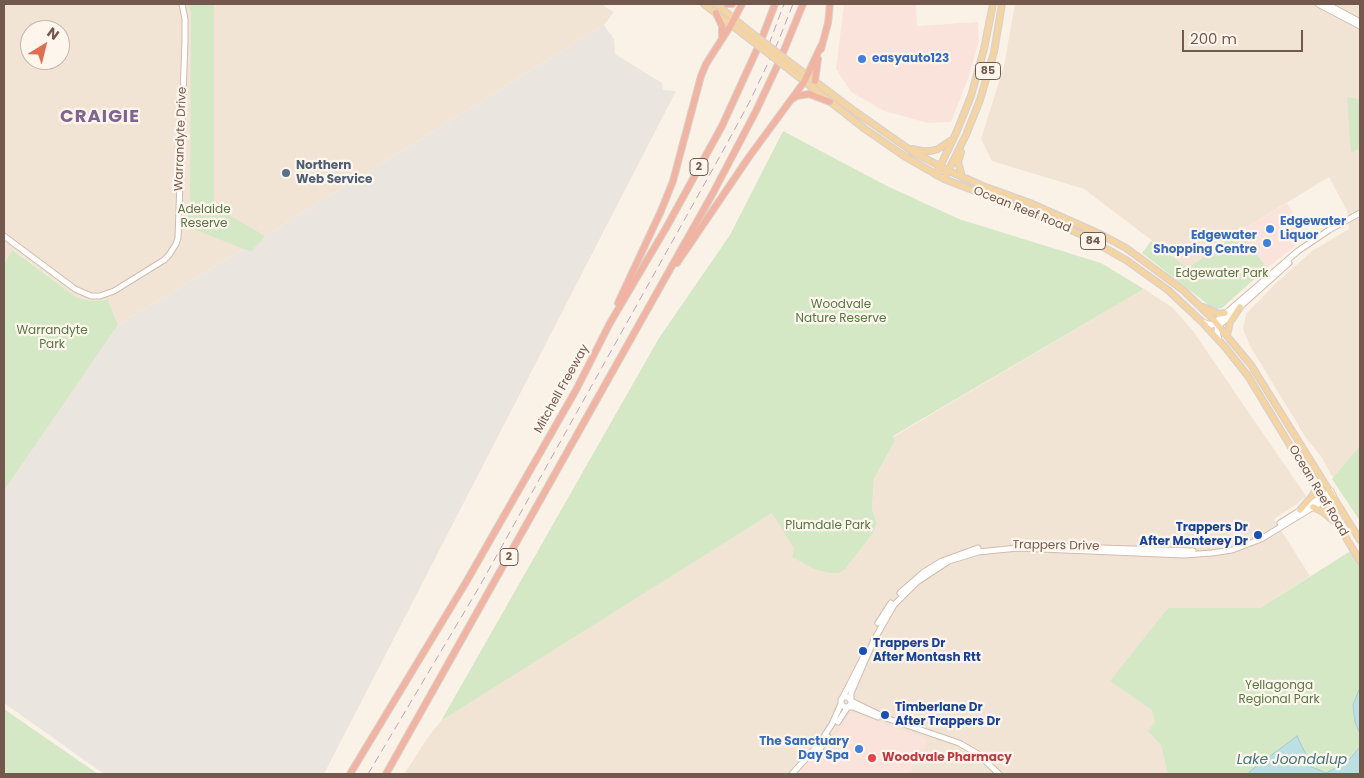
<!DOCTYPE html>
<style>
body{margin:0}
#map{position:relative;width:1364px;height:778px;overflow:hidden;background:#fbf2e7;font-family:Poppins,sans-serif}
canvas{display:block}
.frame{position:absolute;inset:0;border:5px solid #73594d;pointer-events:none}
.north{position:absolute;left:20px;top:20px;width:50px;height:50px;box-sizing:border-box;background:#fef6ed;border:1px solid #c6b7ad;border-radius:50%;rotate:36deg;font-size:14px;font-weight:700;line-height:20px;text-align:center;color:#73594d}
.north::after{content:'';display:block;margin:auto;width:18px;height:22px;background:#dd6e54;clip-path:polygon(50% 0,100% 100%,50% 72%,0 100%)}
.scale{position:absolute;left:1182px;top:30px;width:121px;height:22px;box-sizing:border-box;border:2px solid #73594d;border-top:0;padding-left:6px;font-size:15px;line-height:18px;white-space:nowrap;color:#73594d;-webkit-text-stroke:4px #fef6ed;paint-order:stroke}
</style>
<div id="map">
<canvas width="1364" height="778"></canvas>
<div class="frame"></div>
<div class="north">N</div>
<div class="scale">200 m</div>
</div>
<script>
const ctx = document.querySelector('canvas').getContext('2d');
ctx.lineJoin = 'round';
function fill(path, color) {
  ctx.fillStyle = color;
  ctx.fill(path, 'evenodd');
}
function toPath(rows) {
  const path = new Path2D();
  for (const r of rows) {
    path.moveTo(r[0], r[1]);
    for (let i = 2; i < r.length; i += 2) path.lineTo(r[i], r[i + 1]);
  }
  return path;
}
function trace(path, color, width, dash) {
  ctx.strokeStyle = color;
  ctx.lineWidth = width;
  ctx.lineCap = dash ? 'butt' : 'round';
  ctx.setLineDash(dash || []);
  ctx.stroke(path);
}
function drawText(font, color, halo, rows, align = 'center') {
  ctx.font = font + ' Poppins,sans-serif';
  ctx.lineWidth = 4.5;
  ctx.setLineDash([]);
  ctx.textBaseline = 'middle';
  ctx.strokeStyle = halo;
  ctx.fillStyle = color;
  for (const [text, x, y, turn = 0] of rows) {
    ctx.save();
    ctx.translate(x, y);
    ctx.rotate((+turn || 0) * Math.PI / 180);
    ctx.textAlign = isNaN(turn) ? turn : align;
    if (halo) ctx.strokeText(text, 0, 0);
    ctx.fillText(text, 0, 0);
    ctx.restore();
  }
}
fill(toPath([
 [4,4,605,4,604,6,614,12,604,25,265,236,118,325,108,300,92,301,76,297,14,250,4,263],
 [30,30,60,30,60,60,30,60],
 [1015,4,1360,4,1360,448,1335,479,1331,475,1321,456,1306,438,1250,346,1243,329,1246,314,1275,284,1312,251,1349,229,1348,213,1329,177,1240,231,1188,268,1084,189,992,161,981,139,1004,66],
 [1144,289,1173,308,1193,331,1306,496,1297,504,1274,519,1310,576,1260,608,1169,608,1152,704,1164,748,1168,774,404,774,428,737,441,721,773,512,795,548,877,523,872,509,874,479,895,441,893,437]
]), '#f2e4d5');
fill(toPath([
 [844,4,916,4,917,26,978,22,979,41,969,76,951,122,928,123,884,111,851,92,836,69],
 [1287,203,1305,232,1304,239,1267,268,1240,231],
 [852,713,928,739,918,762,909,774,797,774,830,739,836,736,848,715]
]), '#fae3db');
fill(toPath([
 [604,25,614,39,615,54,662,83,663,90,676,91,324,774,104,774,4,703,4,489,6,488,118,325,265,236]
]), '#ebe5e0');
fill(toPath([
 [187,4,214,4,214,206,265,236,251,252,186,226,190,200,191,12],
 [1347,97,1360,99,1360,148,1351,153],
 [783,131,887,186,959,219,1101,263,1144,289,893,436,895,441,874,479,872,509,877,523,872,534,845,569,839,573,830,573,814,569,792,557,794,548,772,513,441,721,659,338,730,235],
 [1240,231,1267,268,1222,308,1217,309,1211,307,1142,253,1151,241,1188,268],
 [13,250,76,297,92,301,108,300,118,325,6,488,4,489,4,263],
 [1360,446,1360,521,1332,479],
 [1352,550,1360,566,1360,774,1168,774,1161,745,1148,731,1155,722,1152,710,1110,681,1164,613,1169,608,1260,608],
 [4,709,98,774,4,774]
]), '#d5e8c6');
const water = toPath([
 [1360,687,1360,734,1355,722,1353,705,1360,687],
 [1297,736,1312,767,1326,773,1347,762,1360,747,1360,774,1249,774,1249,772,1297,736]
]);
fill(water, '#bcdfe3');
trace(water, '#a3ced4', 1);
const secondary = toPath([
 [1318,4,1360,26],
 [1327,4,1360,22],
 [4,236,75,289,91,296,100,296,114,291,164,260,169,255,176,244,178,238,185,40,185,19,182,4],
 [1202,322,1212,325,1222,323,1289,263],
 [1219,340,1217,331,1218,320,1298,251,1329,230,1360,213],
 [1280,523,1331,491],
 [1041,546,1193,551],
 [900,593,924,572,942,561,978,548],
 [878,623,891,603],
 [843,697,864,656],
 [851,701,848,697,843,697,841,700,841,704,846,708,850,705,851,703,851,693,874,640,894,605,917,582,949,561,978,552,1018,548,1184,555,1212,553,1232,550,1261,539,1333,495],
 [851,701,886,718,959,743,978,754,999,774],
 [848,707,853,707,878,717],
 [838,722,847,708],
 [817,753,828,737],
 [792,774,819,744,832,724,841,704]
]);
const primary = toPath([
 [704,4,751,40],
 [716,4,753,34],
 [788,61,853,110,913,152,951,172,983,186,1030,203,1102,235,1126,248,1183,290,1212,318,1251,365,1360,540],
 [786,67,865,129,904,156,944,179,1027,211,1080,234,1126,260,1168,290,1202,322,1225,347,1248,376,1360,561],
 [912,149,922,151,931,151,938,149,950,141],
 [961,152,958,162,962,177],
 [936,175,957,131,971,96,984,49,993,4],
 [944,179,966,135,980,100,994,52,1002,4],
 [1203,307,1219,314,1225,313],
 [1227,335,1230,322,1240,307],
 [1313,507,1323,512,1335,522],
 [1300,510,1313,495,1316,488]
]);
const highway = toPath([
 [727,4,732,4],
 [716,13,722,26,722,36],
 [821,49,828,23,830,4],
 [815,81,818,59],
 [792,99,797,96,809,94,830,102],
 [677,263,749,157,804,82,821,46],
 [618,303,661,211,673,181,701,76,706,64,731,25,742,4],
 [350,774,465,584,576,390,610,323,666,228,722,126,760,43,775,4],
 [386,774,713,193,756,111,780,60,803,4]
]);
trace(secondary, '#d1bcae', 7);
trace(primary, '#d8d1cd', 8);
trace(highway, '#d8d1cd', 8);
trace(secondary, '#fff', 5);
trace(primary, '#f5d4a3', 5.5);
trace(highway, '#f1b4a2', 6);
trace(toPath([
 [769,44,784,4],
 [368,774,478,589,724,149,750,101,778,42,793,4]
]), '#b5a5c4', 1, [8, 5]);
const primaryBridge = toPath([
 [753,34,788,61],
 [751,40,786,67]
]);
trace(primaryBridge, '#d8d1cd', 8, []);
trace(primaryBridge, '#f5d4a3', 5.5);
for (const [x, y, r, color] of [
 [862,59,5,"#3f7fe0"],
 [286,173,5,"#5c6f8a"],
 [1270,229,5,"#3f7fe0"],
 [1267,243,5,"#3f7fe0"],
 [1258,535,5,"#1a4fb4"],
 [863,651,5,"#1a4fb4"],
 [885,715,5,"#1a4fb4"],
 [859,749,5,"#3f7fe0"],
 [872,758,5,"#e0444e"]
]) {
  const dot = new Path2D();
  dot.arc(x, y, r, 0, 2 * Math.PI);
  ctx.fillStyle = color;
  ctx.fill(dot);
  trace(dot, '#fef6ed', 2);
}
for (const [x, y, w] of [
 [988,71,25],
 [699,167,18],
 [1093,241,25],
 [509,557,18]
]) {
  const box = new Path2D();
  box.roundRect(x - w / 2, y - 8.5, w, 17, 4);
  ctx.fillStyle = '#fef6ed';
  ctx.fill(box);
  trace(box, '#73594d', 1);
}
drawText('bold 11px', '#73594d', null, [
 ["85",988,71],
 ["2",699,167],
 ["84",1093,241],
 ["2",509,557]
]);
drawText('bold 12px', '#366cbe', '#fef6ed', [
 ["easyauto123",872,59],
 ["Edgewater",1280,222],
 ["Liquor",1280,236],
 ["Edgewater",1257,236,"right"],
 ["Shopping Centre",1257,250,"right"],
 ["The Sanctuary",849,742,"right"],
 ["Day Spa",849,756,"right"]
], 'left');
drawText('12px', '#73594d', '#fef6ed', [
 ["Warrandyte Drive",181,139,-88],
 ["Ocean Reef Road",1022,210,22],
 ["Mitchell Freeway",562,389,-61],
 ["Ocean Reef Road",1318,491,59],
 ["Trappers Drive",1056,546,1]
]);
drawText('bold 12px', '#4e5e75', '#fef6ed', [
 ["Northern",296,166],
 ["Web Service",296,180]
], 'left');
drawText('12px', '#567845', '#fef6ed', [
 ["Adelaide",204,210],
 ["Reserve",204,224],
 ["Edgewater Park",1222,274],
 ["Woodvale",841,305],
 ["Nature Reserve",841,319],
 ["Warrandyte",52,331],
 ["Park",52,345],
 ["Plumdale Park",828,526],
 ["Yellagonga",1279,686],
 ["Regional Park",1279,700]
]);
drawText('bold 12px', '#164399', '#fef6ed', [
 ["Trappers Dr",1248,528,"right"],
 ["After Monterey Dr",1248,542,"right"],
 ["Trappers Dr",873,644],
 ["After Montash Rtt",873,658],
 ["Timberlane Dr",895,708],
 ["After Trappers Dr",895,722]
], 'left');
drawText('bold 12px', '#be3a42', '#fef6ed', [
 ["Woodvale Pharmacy",882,758]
], 'left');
drawText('italic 14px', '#44777e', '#fef6ed', [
 ["Lake Joondalup",1292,760]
]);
ctx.letterSpacing = '1px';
drawText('bold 18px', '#7f658f', '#fef6ed', [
 ["CRAIGIE",100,117]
]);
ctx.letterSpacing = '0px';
</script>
